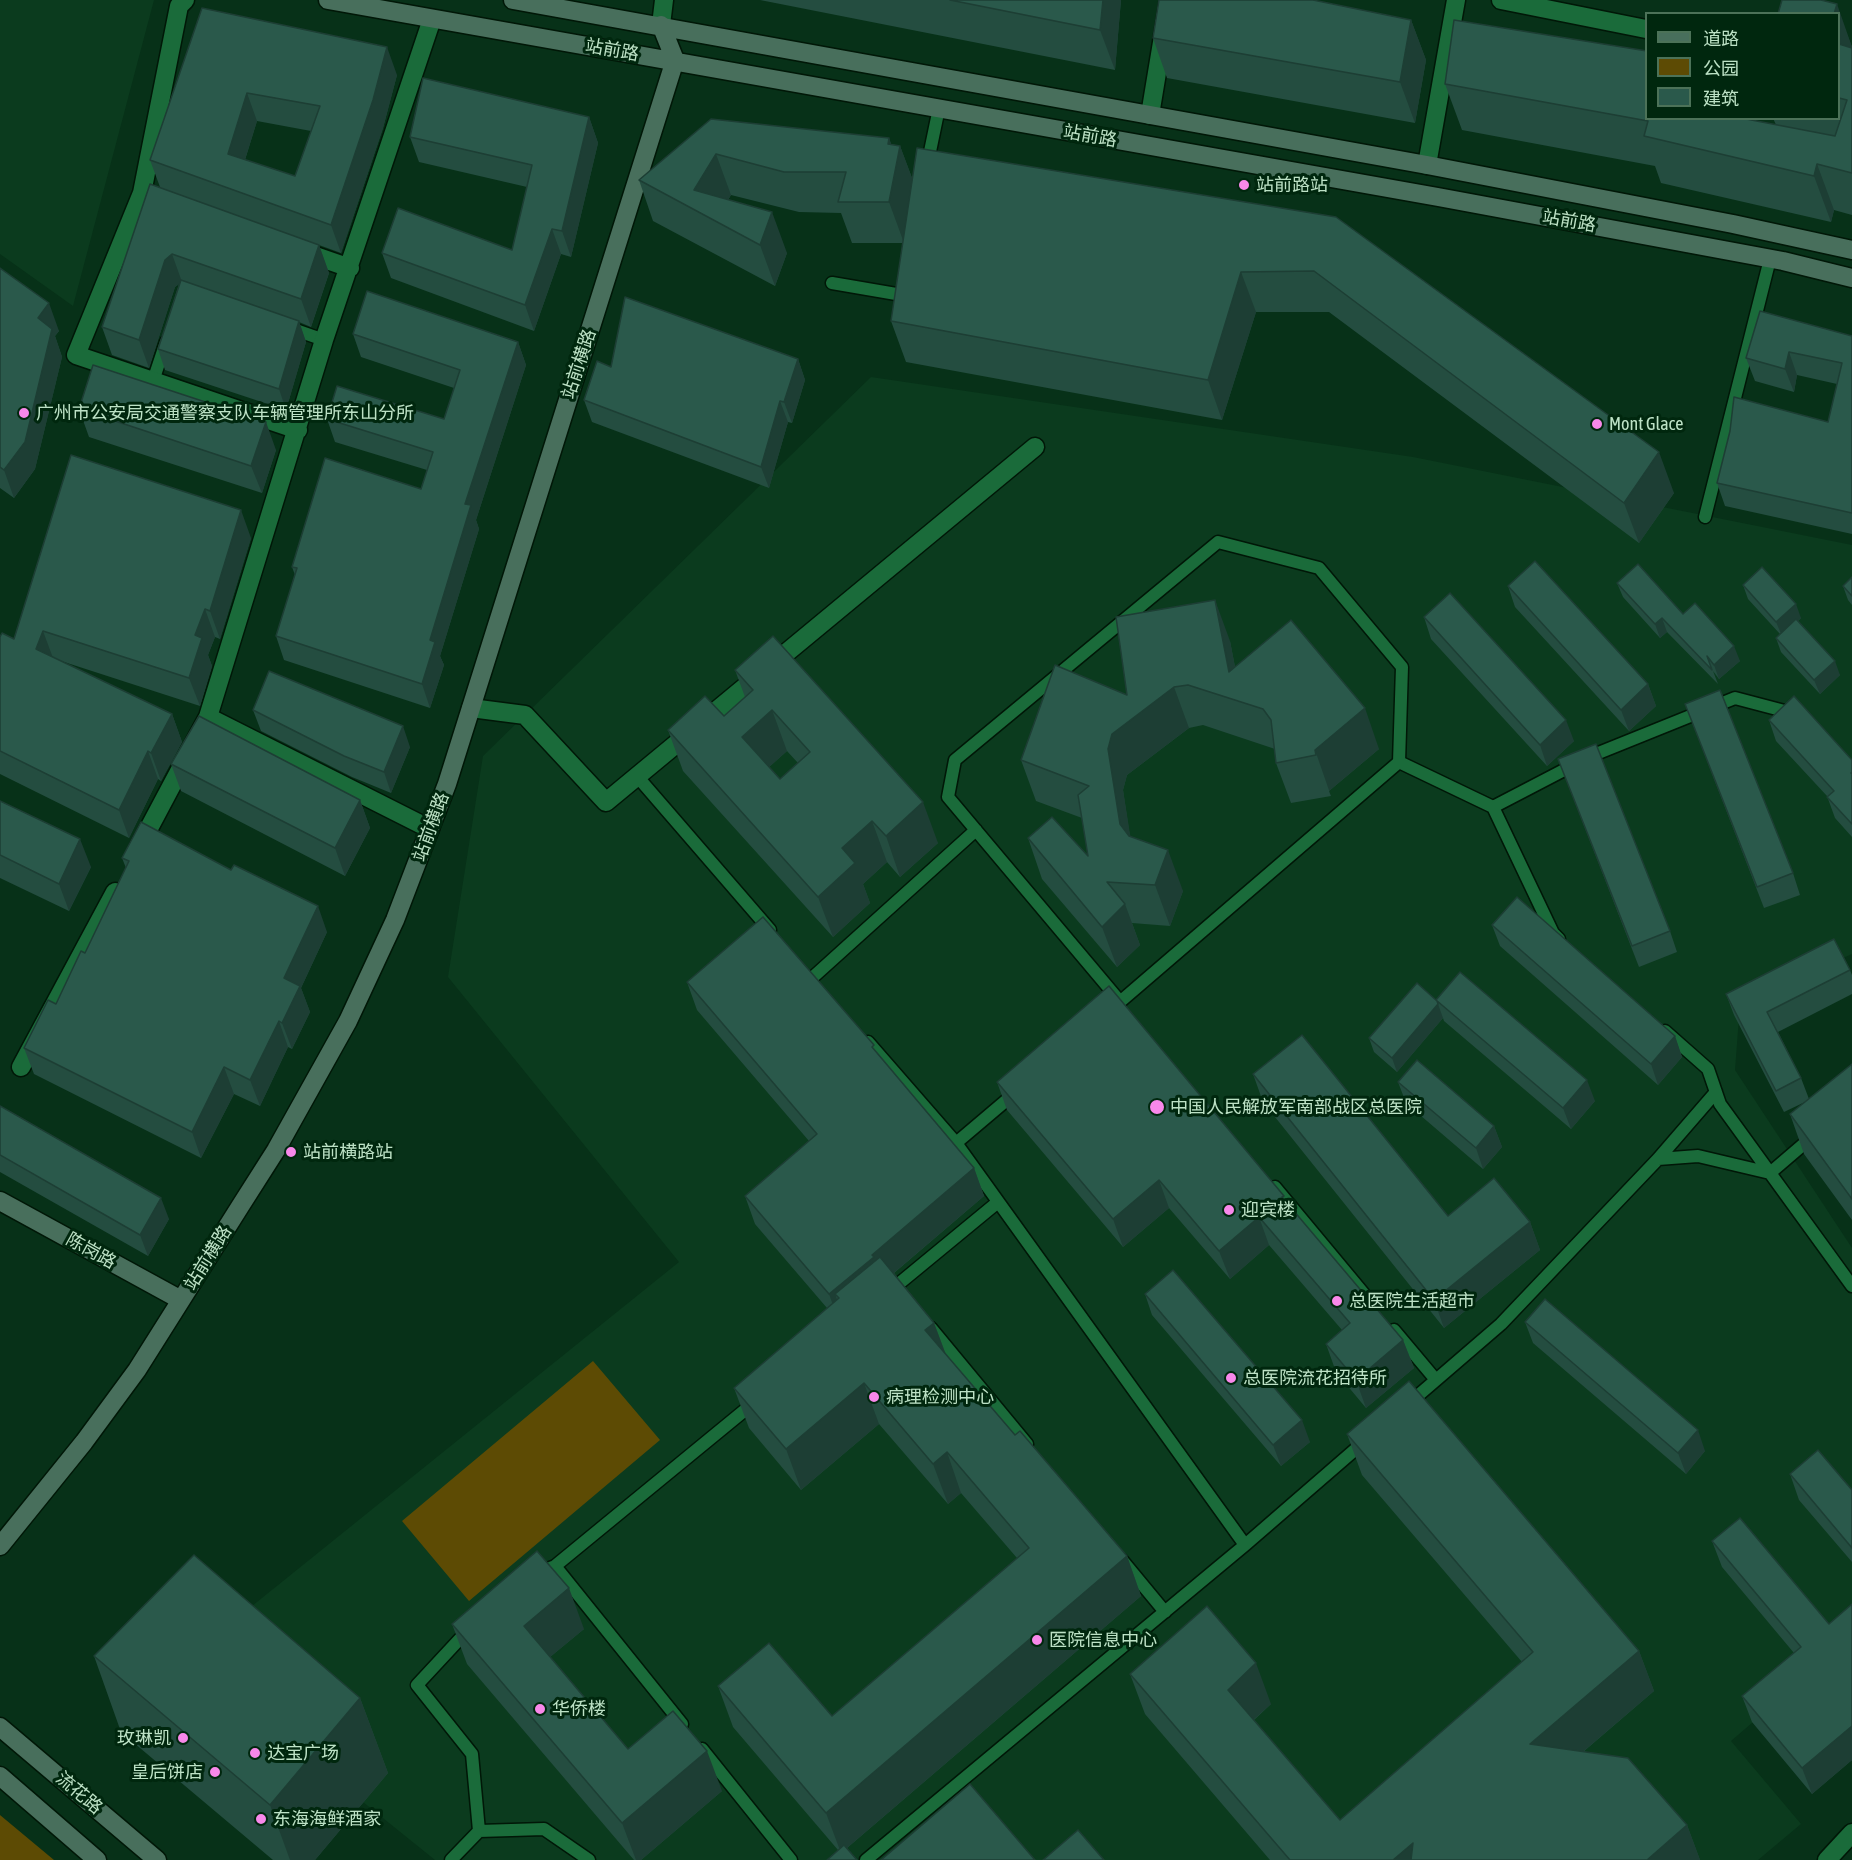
<!DOCTYPE html>
<meta charset="utf-8">
<style>
body{margin:0}
#map{position:relative;width:1852px;height:1860px;overflow:hidden;background:#073118;font-family:"Asap Condensed","Noto Sans SC",sans-serif}
canvas{display:block}
.legend{position:absolute;left:1645px;top:12px;width:195px;height:108px;box-sizing:border-box;background:#00270e;border:2px solid #4c7258;margin:0;padding:8px 10px;list-style:none;font-size:18px;color:#bde2c6}
.legend li{display:flex;align-items:center;gap:12px;height:30px}
.legend b{width:30px;border:2px solid #4c7258}
</style>
<div id="map">
<canvas width="1852" height="1860"></canvas>
<ul class="legend">
<li><b style="height:8px;background:#486f5c"></b>道路</li>
<li><b style="height:16px;background:#5d4b04"></b>公园</li>
<li><b style="height:16px;background:#2a594b"></b>建筑</li>
</ul>
</div>
<script>
const ctx = document.querySelector('canvas').getContext('2d');
ctx.lineJoin = 'round';
function fill(path, color) {
  ctx.fillStyle = color;
  ctx.fill(path, 'evenodd');
}
function toPath(rows) {
  const path = new Path2D();
  for (const r of rows) {
    path.moveTo(r[0], r[1]);
    for (let i = 2; i < r.length; i += 2) path.lineTo(r[i], r[i + 1]);
  }
  return path;
}
function trace(path, color, width, dash) {
  ctx.strokeStyle = color;
  ctx.lineWidth = width;
  ctx.lineCap = dash ? 'butt' : 'round';
  ctx.setLineDash(dash || []);
  ctx.stroke(path);
}
function drawText(font, color, halo, rows, align = 'center') {
  ctx.font = font + ' "Asap Condensed","Noto Sans SC",sans-serif';
  ctx.lineWidth = 6;
  ctx.setLineDash([]);
  ctx.textBaseline = 'middle';
  ctx.strokeStyle = halo;
  ctx.fillStyle = color;
  for (const [text, x, y, turn = 0] of rows) {
    ctx.save();
    ctx.translate(x, y);
    ctx.rotate((+turn || 0) * Math.PI / 180);
    ctx.textAlign = isNaN(turn) ? turn : align;
    if (halo) ctx.strokeText(text, 0, 0);
    ctx.fillText(text, 0, 0);
    ctx.restore();
  }
}
fill(toPath([
 [0,0,154,0,73,306,0,254],
 [871,377,1413,457,1852,545,1852,954,1740,1004,1735,1070,1852,1248,1852,1637,1731,1741,1801,1824,1758,1860,435,1860,363,1802,221,1631,679,1262,448,977,483,756]
]), '#0b3b1e');
fill(toPath([
 [593,1361,660,1440,469,1601,402,1521],
 [0,1815,54,1860,0,1860]
]), '#5d4b04');
const lane = toPath([
 [927,166,939,108],
 [832,283,902,295,904,286],
 [287,327,324,340],
 [153,381,166,342],
 [1705,517,1770,259],
 [636,775,770,930],
 [1493,807,1591,756,1735,698,1792,713],
 [812,978,976,830],
 [1118,999,948,797,955,760,1218,542,1319,568,1402,667,1399,762],
 [1114,1007,1399,762,1493,807,1553,933,1559,939],
 [1665,1031,1708,1069,1720,1104,1852,1286],
 [868,1042,956,1143,1245,1545],
 [956,1143,1015,1093],
 [1658,1159,1698,1156,1770,1173,1812,1137],
 [1275,1187,1364,1294],
 [890,1291,998,1202],
 [931,1328,1027,1444],
 [1394,1330,1436,1380],
 [1407,1405,1501,1324,1658,1159,1716,1092],
 [1122,1560,1165,1612],
 [555,1566,682,1724],
 [537,1573,555,1566,756,1401],
 [469,1629,417,1685,472,1754,479,1831],
 [702,1749,791,1860],
 [451,1860,479,1831,544,1829,589,1860],
 [866,1860,1245,1545,1365,1441]
]);
const street = toPath([
 [185,0,179,6,142,193,76,355,298,430],
 [1501,0,1646,29],
 [661,25,664,0],
 [1150,115,1169,0],
 [1427,165,1456,0],
 [301,251,350,268],
 [471,708,525,715,606,802,1035,447],
 [208,717,430,829],
 [139,847,208,717,324,340,432,19],
 [21,1067,115,892],
 [1827,1860,1852,1833]
]);
const secondary = toPath([
 [328,0,1438,197,1783,261,1852,278],
 [513,0,1427,165,1733,224,1852,250],
 [0,1201,181,1300],
 [0,1546,84,1442,137,1370,241,1205,276,1150,348,1021,395,920,447,784,675,60,661,25],
 [0,1727,157,1860],
 [0,1776,97,1860]
]);
trace(lane, '#011707', 15);
trace(street, '#011707', 21);
trace(secondary, '#011707', 21);
trace(lane, '#1a6b3a', 12);
trace(street, '#1a6b3a', 18);
trace(secondary, '#486f5c', 18);
fill(toPath([
 [760,0,1121,0,1115,70],
 [202,8,397,75,383,128,341,253,319,245,329,273,311,327,299,322,306,342,286,410,165,370,158,349,179,284,175,287,149,368,112,355,102,327,160,187,150,160],
 [257,121,311,131,295,176,245,160],
 [1839,14,1852,47,1852,215,1834,210,1831,222,1661,183,1655,166,1462,130,1445,84,1647,118,1776,125,1773,118,1839,118],
 [1411,20,1426,60,1415,123,1167,78,1153,38],
 [589,117,598,143,571,257,561,254,534,331,391,278,382,253,512,250,527,187,419,162,410,137],
 [711,119,889,138,891,144,900,146,912,178,1336,217,1674,493,1639,543,1329,312,1256,312,1222,420,906,362,891,321,903,243,852,243,841,213,799,212,731,195,728,200,787,253,775,286,653,221,639,180],
 [0,268,59,331,55,336,62,357,35,469,14,498,0,488],
 [353,334,518,342,526,365,476,520,479,529,440,656,444,665,430,708,284,660,276,636,295,575,292,567,421,489,427,470,335,442,327,419,444,419,454,388,361,357],
 [1852,336,1852,534,1725,506,1717,483,1828,422,1837,384,1797,375,1794,392,1755,381,1746,358],
 [798,359,805,380,792,423,788,422,769,488,592,422,584,400],
 [79,409,276,450,262,493,89,437],
 [251,538,220,639,215,637,208,655,212,666,200,706,61,661,172,714,182,742,161,781,158,779,129,838,0,774,0,637,14,639],
 [1852,577,1852,605,1848,600,1843,586],
 [1617,583,1683,614,1740,661,1719,679,1713,671,1718,684,1667,632,1660,638,1623,597],
 [1743,585,1801,618,1798,621,1840,675,1820,694,1781,652,1776,638,1780,634,1748,599],
 [1508,586,1648,684,1656,706,1629,731,1515,607],
 [1424,617,1574,741,1547,766,1431,639],
 [1230,641,1235,667,1379,749,1329,791,1331,796,1291,803,1276,763,1275,749,1203,725,1189,728,1127,775,1123,790,1130,837,1183,891,1170,926,1132,923,1140,945,1117,967,1042,879,1028,838,1088,856,1082,818,1036,801,1021,760,1127,695],
 [735,670,938,843,900,877,887,862,863,884,870,903,833,937,683,771,668,730,724,716,745,697],
 [787,751,798,763,780,779,769,767],
 [1685,704,1793,873,1800,895,1764,908],
 [253,710,410,747,391,793,352,777,261,731],
 [1769,720,1852,760,1852,837,1835,818,1827,796,1776,741],
 [1558,759,1670,931,1677,952,1639,967],
 [171,764,360,800,370,828,345,876,181,791],
 [0,801,91,867,69,911,0,878],
 [122,858,327,932,301,988,310,1012,292,1049,288,1047,260,1106,234,1094,201,1158,34,1074,24,1048,56,1004,85,953,126,868],
 [1492,925,1675,1036,1682,1057,1658,1085,1500,946],
 [1850,970,1852,975,1852,994,1778,1032,1801,1078,1809,1099,1852,1064,1852,1220,1804,1154,1790,1114,1805,1102,1784,1112,1734,1015,1726,994],
 [687,982,877,1052,974,1168,984,1196,894,1273,934,1323,946,1355,1015,1435,1127,1556,1141,1596,847,1848,838,1850,733,1727,718,1686,832,1716,1017,1558,961,1493,948,1504,879,1424,801,1490,749,1428,734,1388,827,1308,755,1224,745,1196,809,1141,697,1010],
 [1437,1001,1595,1101,1571,1129,1444,1021,1443,1018,1397,1072,1374,1052,1369,1038],
 [1253,1074,1448,1216,1530,1222,1540,1250,1444,1328,1263,1102],
 [997,1082,1287,1203,1403,1340,1414,1368,1366,1408,1336,1372,1326,1344,1342,1330,1269,1245,1230,1279,1169,1208,1123,1247,1007,1110],
 [1398,1082,1494,1126,1502,1147,1483,1169,1406,1103],
 [0,1106,169,1219,148,1256,0,1172],
 [1145,1294,1310,1442,1281,1466,1152,1315],
 [1525,1322,1705,1451,1686,1474,1533,1343],
 [1347,1434,1639,1651,1654,1691,1583,1752,1687,1825,1700,1860,1270,1860,1145,1714,1130,1674,1271,1704,1254,1720,1340,1820,1522,1662,1362,1475],
 [1790,1474,1852,1490,1852,1562,1799,1500],
 [1712,1541,1829,1624,1852,1604,1852,1760,1812,1794,1752,1722,1742,1696,1794,1653,1722,1567],
 [452,1624,584,1629,550,1657,628,1749,722,1791,641,1860,634,1860,467,1664],
 [94,1656,360,1698,388,1773,315,1860,273,1860,121,1732]
]), '#244d40');
fill(toPath([
 [1103,0,1121,0,1115,70,1100,30],
 [1837,4,1852,47,1852,55,1839,75,1839,14,1834,14],
 [1411,20,1426,60,1415,123,1400,82],
 [387,47,397,75,383,128,341,253,331,225],
 [247,93,257,121,238,182,228,154],
 [589,117,598,143,571,257,562,231],
 [889,138,897,161,900,146,915,186,904,243,889,202],
 [716,154,731,195,715,221,694,190],
 [1817,164,1834,210,1831,222,1814,176],
 [772,212,787,253,775,286,760,245],
 [552,229,561,254,534,331,525,305],
 [319,245,329,273,311,327,301,299],
 [172,254,182,282,175,287,149,368,139,340,165,260],
 [1241,272,1256,312,1222,420,1208,380],
 [49,303,59,331,55,336,62,357,35,469,14,498,4,470,38,318],
 [299,321,306,342,286,410,279,389],
 [518,342,526,365,476,520,479,529,440,656,444,665,430,708,422,684,430,640,465,504],
 [1789,352,1797,375,1794,392,1785,369],
 [798,359,805,380,792,423,784,402],
 [780,401,788,422,769,488,761,467],
 [266,422,276,450,262,493,251,466],
 [1659,452,1674,493,1639,543,1624,503],
 [241,510,251,538,220,639,210,611],
 [1215,600,1230,641,1242,703,1229,672],
 [1796,604,1801,618,1782,636,1776,622],
 [205,609,215,637,208,655,212,666,200,706,189,678,195,635],
 [1662,618,1667,632,1660,638,1655,624],
 [43,631,53,658,36,649],
 [1734,646,1740,661,1719,679,1714,665],
 [1835,661,1840,675,1820,694,1814,680],
 [1648,684,1656,706,1629,731,1621,710],
 [1174,687,1189,728,1127,775,1123,790,1135,865,1120,824,1108,749,1112,734],
 [1365,708,1379,749,1329,791,1331,796,1315,750],
 [772,710,787,751,757,778,742,737],
 [172,714,182,742,161,781,151,753],
 [1566,720,1574,741,1547,766,1540,745],
 [403,726,410,747,391,793,384,772],
 [148,751,158,779,129,838,119,810],
 [360,800,370,828,345,876,335,848],
 [923,802,938,843,900,877,886,836],
 [872,821,887,862,863,884,870,903,833,937,818,897,842,848],
 [80,839,91,867,69,911,59,884],
 [1168,850,1183,891,1170,926,1155,885],
 [1125,904,1140,945,1117,967,1102,927],
 [318,906,327,932,301,988,310,1012,292,1049,282,1023,284,978],
 [1438,1004,1443,1018,1397,1072,1392,1058],
 [279,1021,288,1047,260,1106,250,1080],
 [1675,1036,1682,1057,1658,1085,1651,1064],
 [224,1067,234,1094,201,1158,192,1132],
 [1587,1080,1595,1101,1571,1129,1563,1108],
 [1494,1126,1502,1147,1483,1169,1476,1148],
 [974,1168,984,1196,883,1282,839,1298,835,1294,844,1318,839,1322,829,1294,872,1255],
 [1159,1180,1169,1208,1123,1247,1113,1219],
 [161,1198,169,1219,148,1256,140,1235],
 [1259,1217,1269,1245,1230,1279,1219,1251],
 [1530,1222,1540,1250,1444,1328,1434,1300],
 [934,1323,949,1363,925,1330],
 [1403,1340,1414,1368,1366,1408,1356,1380],
 [864,1383,879,1424,801,1490,786,1449],
 [1302,1420,1310,1442,1281,1466,1273,1445],
 [1698,1430,1705,1451,1686,1474,1678,1453],
 [947,1452,961,1493,948,1504,933,1464],
 [1127,1556,1141,1596,841,1853,826,1813],
 [569,1588,584,1629,538,1667,524,1626],
 [1639,1651,1654,1691,1544,1785,1530,1744],
 [1256,1663,1271,1704,1242,1730,1228,1690],
 [360,1698,388,1773,315,1860,290,1860,270,1805],
 [1852,1726,1852,1760,1812,1794,1802,1768],
 [707,1751,722,1791,641,1860,636,1860,622,1823],
 [1687,1825,1700,1860,1647,1860],
 [1413,1843,1420,1860,1393,1860]
]), '#1d3e34');
const building = toPath([
 [950,0,1103,0,1100,30,950,0],
 [1159,0,1313,0,1411,20,1400,82,1153,38,1159,0],
 [1782,0,1821,0,1837,4,1834,14,1778,14,1782,0],
 [202,8,387,47,373,100,331,225,150,160,202,8],
 [247,93,320,106,295,176,228,154,247,93],
 [1454,20,1647,51,1647,118,1741,118,1835,136,1847,100,1839,98,1839,44,1852,48,1852,173,1817,164,1814,176,1644,136,1648,121,1445,84,1454,20],
 [423,78,589,117,562,231,552,229,525,305,382,253,398,208,512,250,532,165,410,137,423,78],
 [711,119,889,138,888,144,900,146,889,202,838,202,846,172,784,172,716,154,694,190,772,212,760,245,639,180,711,119],
 [917,148,1336,217,1659,452,1624,503,1314,271,1241,272,1208,380,891,321,917,148],
 [150,184,319,245,301,299,172,254,165,260,139,340,102,327,150,184],
 [0,268,49,303,38,318,52,329,25,442,4,470,0,467,0,268],
 [181,280,299,321,279,389,158,349,181,280],
 [367,291,518,342,465,504,471,505,430,640,435,642,422,684,276,636,297,568,292,567,325,458,421,489,433,452,327,419,337,386,444,419,460,370,353,334,367,291],
 [625,297,798,359,784,402,780,401,761,467,584,400,597,361,611,367,625,297],
 [1760,311,1852,336,1852,513,1717,483,1730,431,1734,397,1828,422,1842,363,1789,352,1785,369,1746,358,1760,311],
 [93,365,266,422,251,466,79,409,93,365],
 [71,455,241,510,210,611,205,609,195,635,202,638,189,678,43,631,36,649,172,714,151,753,148,751,119,810,0,751,0,637,2,633,14,639,71,455],
 [1535,561,1648,684,1621,710,1508,586,1535,561],
 [1638,564,1683,614,1695,603,1734,646,1714,665,1707,656,1712,670,1662,618,1655,624,1617,583,1638,564],
 [1762,567,1796,604,1776,622,1743,585,1762,567],
 [1852,577,1852,596,1843,586,1852,577],
 [1450,593,1566,720,1540,745,1424,617,1450,593],
 [1215,600,1229,672,1291,620,1365,708,1315,750,1316,755,1276,763,1271,720,1263,709,1188,685,1174,687,1112,734,1108,749,1120,824,1129,836,1168,850,1155,885,1107,882,1125,904,1102,927,1028,838,1052,817,1088,856,1078,795,1089,786,1021,760,1055,665,1127,695,1116,617,1215,600],
 [1796,619,1835,661,1814,680,1776,638,1796,619],
 [773,636,923,802,886,836,872,821,842,848,855,863,818,897,668,730,705,696,724,716,753,690,735,670,773,636],
 [772,710,810,752,780,779,742,737,772,710],
 [269,671,403,726,384,772,344,756,253,710,269,671],
 [1720,690,1793,873,1757,887,1685,704,1720,690],
 [1794,696,1852,760,1852,772,1851,773,1852,774,1852,824,1827,797,1834,791,1769,720,1794,696],
 [199,716,360,800,335,848,171,764,199,716],
 [1596,744,1670,931,1632,946,1558,759,1596,744],
 [0,801,80,839,59,884,0,855,0,801],
 [141,822,231,870,234,865,318,906,284,978,300,986,282,1023,279,1021,250,1080,224,1067,192,1132,24,1048,48,1000,56,1004,81,951,85,953,129,861,122,858,141,822],
 [1517,897,1675,1036,1651,1064,1492,925,1517,897],
 [763,917,874,1045,872,1047,974,1168,872,1255,874,1257,829,1294,745,1196,817,1134,687,982,763,917],
 [1834,939,1850,970,1767,1012,1801,1078,1776,1091,1726,994,1834,939],
 [1460,972,1587,1080,1563,1108,1436,1000,1460,972],
 [1417,983,1437,1001,1438,1004,1392,1058,1369,1038,1417,983],
 [1109,986,1284,1196,1282,1197,1403,1340,1356,1380,1326,1344,1350,1323,1259,1217,1219,1251,1159,1180,1113,1219,997,1082,1109,986],
 [1302,1035,1448,1216,1494,1178,1530,1222,1434,1300,1253,1074,1302,1035],
 [1417,1060,1494,1126,1476,1148,1398,1082,1417,1060],
 [1852,1064,1852,1199,1790,1114,1852,1064],
 [0,1106,161,1198,140,1235,0,1155,0,1106],
 [880,1257,934,1323,925,1330,1015,1435,1020,1431,1127,1556,826,1813,718,1686,769,1643,832,1716,1029,1548,947,1452,933,1464,864,1383,786,1449,734,1388,839,1298,835,1294,880,1257],
 [1173,1270,1302,1420,1273,1445,1145,1294,1173,1270],
 [1545,1299,1698,1430,1678,1453,1525,1322,1545,1299],
 [1409,1381,1639,1651,1530,1744,1628,1758,1687,1825,1647,1860,1411,1860,1413,1843,1393,1860,1290,1860,1130,1674,1207,1606,1256,1663,1228,1690,1340,1820,1533,1652,1347,1434,1409,1381],
 [1818,1450,1852,1490,1852,1548,1790,1474,1818,1450],
 [1740,1518,1829,1624,1852,1604,1852,1726,1802,1768,1742,1696,1801,1647,1712,1541,1740,1518],
 [537,1551,569,1588,524,1626,628,1749,673,1711,707,1751,622,1823,452,1624,537,1551],
 [194,1555,360,1698,270,1805,94,1656,194,1555],
 [970,1784,1035,1860,881,1860,970,1784],
 [1078,1830,1104,1860,1043,1860,1078,1830],
 [844,1845,857,1860,827,1860,844,1845]
]);
fill(building, '#2a594b');
trace(building, '#1d3e34', 1.5);
for (const [x, y, r, color] of [
 [1244,185,6,"#f888ea"],
 [24,413,6,"#f888ea"],
 [1597,424,6,"#f888ea"],
 [1157,1107,8,"#f888ea"],
 [291,1152,6,"#f888ea"],
 [1229,1210,6,"#f888ea"],
 [1337,1301,6,"#f888ea"],
 [1231,1378,6,"#f888ea"],
 [874,1397,6,"#f888ea"],
 [1037,1640,6,"#f888ea"],
 [540,1709,6,"#f888ea"],
 [183,1738,6,"#f888ea"],
 [255,1753,6,"#f888ea"],
 [215,1772,6,"#f888ea"],
 [261,1819,6,"#f888ea"]
]) {
  const dot = new Path2D();
  dot.arc(x, y, r, 0, 2 * Math.PI);
  ctx.fillStyle = color;
  ctx.fill(dot);
  trace(dot, '#00270e', 2);
}
drawText('18px', '#bde2c6', '#00270e', [
 ["站前路",612,50,10],
 ["站前路",1090,136,10],
 ["站前路",1569,221,10],
 ["站前横路",579,364,-72],
 ["站前横路",431,827,-70],
 ["陈岗路",91,1251,29],
 ["站前横路",208,1258,-58],
 ["流花路",79,1793,40]
]);
drawText('18px', '#bde2c6', '#00270e', [
 ["站前路站",1256,185],
 ["广州市公安局交通警察支队车辆管理所东山分所",36,413],
 ["Mont Glace",1609,424],
 ["中国人民解放军南部战区总医院",1170,1107],
 ["站前横路站",303,1152],
 ["迎宾楼",1241,1210],
 ["总医院生活超市",1349,1301],
 ["总医院流花招待所",1243,1378],
 ["病理检测中心",886,1397],
 ["医院信息中心",1049,1640],
 ["华侨楼",552,1709],
 ["玫琳凯",171,1738,"right"],
 ["达宝广场",267,1753],
 ["皇后饼店",203,1772,"right"],
 ["东海海鲜酒家",273,1819]
], 'left');
</script>
